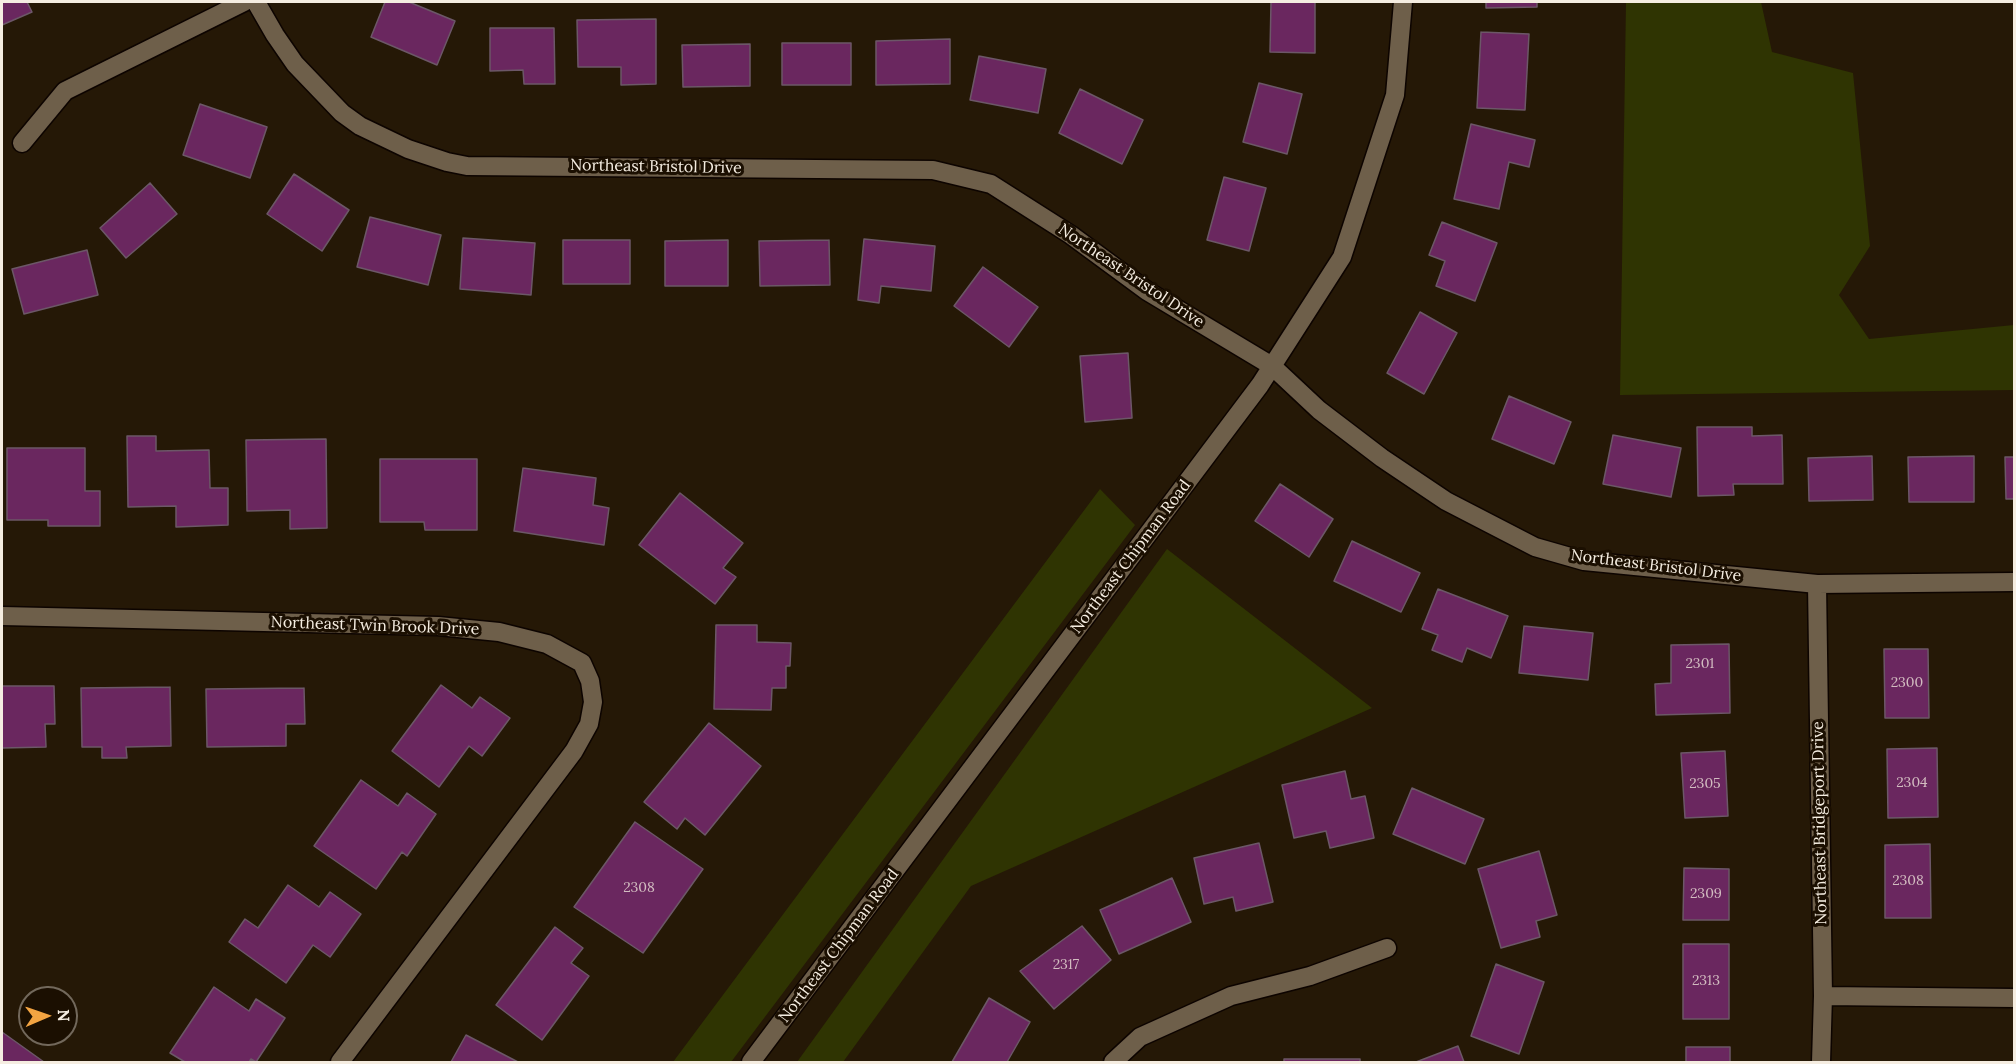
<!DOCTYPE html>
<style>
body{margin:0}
#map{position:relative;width:2016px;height:1064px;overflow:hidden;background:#251806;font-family:Lora,serif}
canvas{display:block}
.frame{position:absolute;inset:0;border:3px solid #f5ede1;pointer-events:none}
.north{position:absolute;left:18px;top:986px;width:60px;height:60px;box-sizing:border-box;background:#1b0f01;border:2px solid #72685b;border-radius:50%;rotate:88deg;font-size:16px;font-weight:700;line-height:24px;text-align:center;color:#f5ede1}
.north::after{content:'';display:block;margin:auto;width:21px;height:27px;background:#f3a442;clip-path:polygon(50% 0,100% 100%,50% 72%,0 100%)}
</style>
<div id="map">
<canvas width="2016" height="1064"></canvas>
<div class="frame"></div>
<div class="north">N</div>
</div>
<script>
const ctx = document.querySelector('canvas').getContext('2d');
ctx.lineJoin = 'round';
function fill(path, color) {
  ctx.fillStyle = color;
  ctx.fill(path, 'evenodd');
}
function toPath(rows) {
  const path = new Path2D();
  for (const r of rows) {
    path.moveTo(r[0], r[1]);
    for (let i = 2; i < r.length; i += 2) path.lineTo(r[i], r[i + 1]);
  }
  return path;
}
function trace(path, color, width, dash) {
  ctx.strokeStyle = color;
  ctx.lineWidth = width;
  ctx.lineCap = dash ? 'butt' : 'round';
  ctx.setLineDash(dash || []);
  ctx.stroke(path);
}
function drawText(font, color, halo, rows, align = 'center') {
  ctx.font = font + ' Lora,serif';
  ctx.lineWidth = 6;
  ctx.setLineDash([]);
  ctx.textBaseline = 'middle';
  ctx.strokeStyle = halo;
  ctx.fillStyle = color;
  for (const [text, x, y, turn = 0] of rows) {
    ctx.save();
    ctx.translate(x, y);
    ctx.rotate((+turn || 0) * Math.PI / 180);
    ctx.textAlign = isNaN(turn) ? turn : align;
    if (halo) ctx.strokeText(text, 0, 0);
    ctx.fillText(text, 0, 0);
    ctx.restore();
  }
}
fill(toPath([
 [1626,2,1761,2,1772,52,1853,73,1870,246,1839,295,1869,339,2014,325,2014,390,1620,395],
 [1100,489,1135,525,731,1062,673,1062],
 [1167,549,1372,708,971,886,843,1062,797,1062]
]), '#2f3402');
const building = toPath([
 [2,2,27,2,32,12,2,25,2,2],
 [385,2,409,2,455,21,437,65,371,37,385,2],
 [1271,2,1315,2,1315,53,1270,52,1271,2],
 [1486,2,1537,2,1537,7,1486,8,1486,2],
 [656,19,656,84,621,85,621,67,578,67,577,20,656,19],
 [490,28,554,28,555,84,524,84,523,70,490,71,490,28],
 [1481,32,1529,34,1525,110,1477,108,1481,32],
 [950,39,950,84,876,85,876,41,950,39],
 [782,43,851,43,851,85,782,85,782,43],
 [750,44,750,86,683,87,682,45,750,44],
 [979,56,1046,69,1038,113,970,100,979,56],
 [1259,83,1302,94,1287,154,1243,142,1259,83],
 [1080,89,1143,120,1122,164,1059,133,1080,89],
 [200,104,267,127,250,178,183,155,200,104],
 [1471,124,1535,140,1529,167,1509,162,1499,209,1454,199,1471,124],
 [294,174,349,210,322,251,267,214,294,174],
 [1224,177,1266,188,1249,251,1207,240,1224,177],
 [150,183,177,214,126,258,100,228,150,183],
 [370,217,441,235,428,285,357,267,370,217],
 [1442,222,1497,243,1475,301,1436,286,1445,261,1429,255,1442,222],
 [463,238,535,243,531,295,460,289,463,238],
 [864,239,935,246,931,291,881,286,879,303,858,300,864,239],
 [563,240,630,240,630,284,563,284,563,240],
 [728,240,728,286,665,286,665,241,728,240],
 [829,240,830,285,760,286,759,241,829,240],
 [87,250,98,295,24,314,12,269,87,250],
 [983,267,1038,307,1009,347,954,306,983,267],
 [1420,312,1457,333,1424,394,1387,373,1420,312],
 [1128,353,1132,418,1085,422,1080,356,1128,353],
 [1509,396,1571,422,1554,464,1492,439,1509,396],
 [1697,427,1752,427,1752,436,1782,435,1783,484,1733,484,1734,495,1698,496,1697,427],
 [1613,435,1681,448,1671,497,1603,484,1613,435],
 [127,436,156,436,156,451,209,450,210,488,228,488,228,525,176,527,176,506,128,507,127,436],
 [326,439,327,528,290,529,290,510,247,511,246,440,326,439],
 [7,448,85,448,85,491,100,491,100,526,48,526,48,520,7,520,7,448],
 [1872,456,1873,500,1809,501,1808,458,1872,456],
 [1974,456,1974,502,1909,502,1908,457,1974,456],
 [2005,457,2014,457,2014,499,2006,499,2005,457],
 [380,459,477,459,477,530,425,530,424,522,380,522,380,459],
 [523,468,596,478,593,505,609,508,604,545,514,531,523,468],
 [1280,484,1333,519,1309,557,1255,521,1280,484],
 [680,493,743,543,723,568,736,577,715,604,639,545,680,493],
 [1352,541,1420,573,1401,612,1334,581,1352,541],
 [1438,589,1508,616,1491,658,1467,648,1462,662,1432,650,1438,635,1422,629,1438,589],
 [716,625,757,625,757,642,791,643,790,666,786,666,786,688,772,688,771,710,714,709,716,625],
 [1524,626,1593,633,1588,680,1519,673,1524,626],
 [1729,644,1730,713,1656,715,1655,684,1671,683,1671,645,1729,644],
 [1884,649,1928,649,1929,718,1885,718,1884,649],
 [441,685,472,708,480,697,510,718,482,756,469,746,439,787,392,751,441,685],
 [2,686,54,686,55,724,45,724,46,747,2,748,2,686],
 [170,687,171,746,126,747,127,758,102,758,102,747,82,747,81,688,170,687],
 [304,688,305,724,286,724,286,746,207,747,206,689,304,688],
 [709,723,761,766,705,835,685,818,677,829,644,802,709,723],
 [1937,748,1938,817,1888,818,1887,749,1937,748],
 [1725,751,1728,816,1685,818,1681,753,1725,751],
 [1345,771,1351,799,1365,796,1374,838,1330,848,1326,831,1294,838,1282,785,1345,771],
 [361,780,398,806,407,793,436,814,407,856,402,852,376,889,314,846,361,780],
 [1412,788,1484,819,1465,864,1393,834,1412,788],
 [635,822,703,869,643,953,574,907,635,822],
 [1259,843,1273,902,1236,911,1233,897,1204,904,1194,858,1259,843],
 [1930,844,1931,918,1885,918,1885,845,1930,844],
 [1539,851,1557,915,1536,921,1540,937,1501,948,1478,869,1539,851],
 [1684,868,1729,869,1729,920,1683,920,1684,868],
 [1172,878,1191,922,1119,954,1100,910,1172,878],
 [288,885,319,907,330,892,361,914,330,957,313,945,286,983,229,942,245,919,258,928,288,885],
 [1082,926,1111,960,1054,1009,1020,971,1082,926],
 [555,927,583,948,571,963,589,976,542,1040,496,1005,555,927],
 [1683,944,1729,944,1729,1019,1683,1019,1683,944],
 [1496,964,1544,982,1519,1054,1471,1036,1496,964],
 [214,987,249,1011,256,999,285,1018,256,1062,251,1059,249,1062,185,1062,170,1053,214,987],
 [989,998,1030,1022,1007,1062,952,1062,989,998],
 [2,1032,44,1062,2,1062,2,1032],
 [466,1035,518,1062,451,1062,466,1035],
 [1458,1046,1464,1062,1416,1062,1458,1046],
 [1686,1047,1730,1047,1730,1062,1686,1062,1686,1047],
 [1284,1059,1360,1059,1360,1062,1284,1062,1284,1059]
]);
fill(building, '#6a275f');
trace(building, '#6c5767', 1.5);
const minor = toPath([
 [256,2,275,35,295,64,342,113,360,126,408,149,447,162,467,166,933,170,991,184,1071,235,1147,291,1272,366,1319,410,1382,458,1446,501,1535,547,1584,561,1817,584,2014,582],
 [22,143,65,91,244,2],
 [1817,584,1823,996,1821,1062],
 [2,616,438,626,499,632,547,644,582,663,590,681,593,702,589,724,574,751,340,1062],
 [1823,996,2014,998],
 [751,1062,1260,385,1342,257,1395,95,1403,2],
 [1113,1062,1140,1037,1231,996,1310,976,1387,948]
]);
trace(minor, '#0d0400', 21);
trace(minor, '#6e5f4a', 18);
drawText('14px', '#d2bcc0', null, [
 ["2301",1700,664],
 ["2300",1907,683],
 ["2304",1912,783],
 ["2305",1705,784],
 ["2308",1908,881],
 ["2308",639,888],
 ["2309",1706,894],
 ["2317",1066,965],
 ["2313",1706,981]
]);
drawText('16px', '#f5ede1', '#1b0f01', [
 ["Northeast Bristol Drive",656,167,1],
 ["Northeast Bristol Drive",1131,276,34],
 ["Northeast Chipman Road",1131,557,-53],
 ["Northeast Bristol Drive",1656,566,7],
 ["Northeast Twin Brook Drive",375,626,2],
 ["Northeast Bridgeport Drive",1820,823,-91],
 ["Northeast Chipman Road",839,946,-53]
]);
</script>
